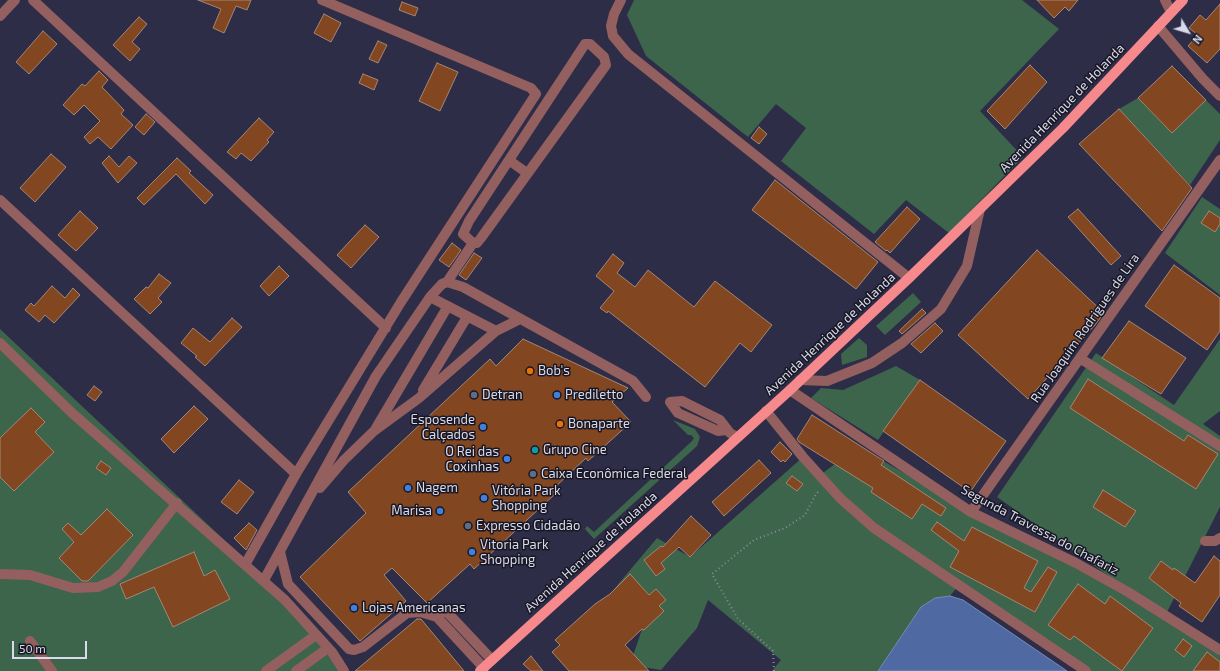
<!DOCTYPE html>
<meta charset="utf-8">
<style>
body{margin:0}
#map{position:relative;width:1220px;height:671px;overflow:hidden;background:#2e2d48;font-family:"Exo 2",sans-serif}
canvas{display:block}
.north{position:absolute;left:1168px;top:12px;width:40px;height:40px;-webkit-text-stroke:3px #181723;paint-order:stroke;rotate:128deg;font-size:11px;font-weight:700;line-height:16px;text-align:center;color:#d9daeb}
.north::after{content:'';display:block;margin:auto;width:14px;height:18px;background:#d9daeb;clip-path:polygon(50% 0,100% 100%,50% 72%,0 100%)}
.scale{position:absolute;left:12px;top:641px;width:75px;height:18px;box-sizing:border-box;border:2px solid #d9daeb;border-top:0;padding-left:5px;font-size:12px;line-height:14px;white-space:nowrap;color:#d9daeb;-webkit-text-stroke:3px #181723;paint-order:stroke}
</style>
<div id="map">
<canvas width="1220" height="671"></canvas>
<div class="north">N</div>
<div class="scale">50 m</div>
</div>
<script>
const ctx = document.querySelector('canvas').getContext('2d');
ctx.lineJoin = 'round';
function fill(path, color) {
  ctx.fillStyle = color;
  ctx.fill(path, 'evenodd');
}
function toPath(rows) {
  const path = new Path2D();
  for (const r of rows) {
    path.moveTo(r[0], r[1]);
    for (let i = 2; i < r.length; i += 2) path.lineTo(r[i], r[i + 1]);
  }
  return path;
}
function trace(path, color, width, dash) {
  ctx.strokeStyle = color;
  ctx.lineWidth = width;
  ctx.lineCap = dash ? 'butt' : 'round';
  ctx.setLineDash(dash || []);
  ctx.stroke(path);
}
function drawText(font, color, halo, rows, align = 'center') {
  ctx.font = font + ' "Exo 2",sans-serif';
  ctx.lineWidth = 3;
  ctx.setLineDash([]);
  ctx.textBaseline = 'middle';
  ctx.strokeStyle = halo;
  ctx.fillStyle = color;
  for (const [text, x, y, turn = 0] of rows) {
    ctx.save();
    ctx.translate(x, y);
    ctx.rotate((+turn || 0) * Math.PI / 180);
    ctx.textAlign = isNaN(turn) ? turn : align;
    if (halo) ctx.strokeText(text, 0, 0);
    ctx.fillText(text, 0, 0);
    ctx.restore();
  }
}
fill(toPath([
 [634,0,1022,0,1059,29,980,111,1023,157,949,233,906,200,874,234,781,161,806,128,776,104,748,137,646,56,627,15],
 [1138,98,1172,133,1206,100,1220,114,1220,140,1190,185,1119,109],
 [1202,197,1220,209,1220,295,1165,253],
 [913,293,921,302,885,335,876,326],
 [0,329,288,600,343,671,0,671],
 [859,338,867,345,867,357,842,365,841,354],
 [1220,339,1220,411,1203,424,1220,436,1220,507,1165,616,1220,653,1220,671,1089,671,958,586,950,596,935,598,921,607,878,671,772,671,781,660,708,600,697,628,661,670,630,665,642,629,610,594,657,538,690,557,803,457,820,475,858,447,988,520,1164,615,997,497,1096,353,1174,405],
 [896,366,920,380,878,440,811,398,821,388,843,390],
 [673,420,695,429,700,437,697,446,594,539,585,529,587,526,594,532,692,441,694,438,691,435,688,435]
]), '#3c654c');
const water = toPath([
 [950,596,963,600,1067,671,878,671,921,607,935,598,950,596]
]);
fill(water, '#4f6aa3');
trace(water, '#788cb9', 1);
const building = toPath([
 [198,0,251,0,247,10,236,6,224,33,213,28,221,9,198,0],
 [1037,0,1078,0,1069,11,1065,7,1054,18,1037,0],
 [402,2,418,8,415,16,399,10,402,2],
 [1220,4,1220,49,1207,63,1188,46,1198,35,1189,28,1200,15,1206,20,1220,4],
 [324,14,341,23,331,42,314,33,324,14],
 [139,17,147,24,132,42,140,49,130,61,113,45,139,17],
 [43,31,57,44,29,74,16,62,43,31],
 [378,41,387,45,378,63,369,59,378,41],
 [437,63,458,72,440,111,419,101,437,63],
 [1030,65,1047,82,1005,129,987,111,1030,65],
 [1172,66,1206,100,1172,133,1138,98,1172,66],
 [99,71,108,80,102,87,124,110,121,114,133,125,111,149,98,137,90,144,84,137,100,121,84,105,74,115,63,105,82,84,85,86,99,71],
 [363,74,378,80,374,90,359,83,363,74],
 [1119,109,1192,188,1162,231,1079,144,1119,109],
 [146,114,155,122,144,135,135,127,146,114],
 [259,118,274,132,267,140,269,142,251,161,241,153,236,159,227,152,259,118],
 [759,127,767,134,759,144,751,138,759,127],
 [51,154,66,167,35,202,20,188,51,154],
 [109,156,119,167,129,156,137,163,118,183,102,163,109,156],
 [177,158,191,171,189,173,213,195,205,204,176,174,144,205,137,198,177,158],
 [775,180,878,262,856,289,752,210,775,180],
 [907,207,920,219,890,253,887,250,886,251,875,242,907,207],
 [1078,209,1121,256,1111,265,1068,217,1078,209],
 [80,211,98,228,76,251,58,235,80,211],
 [1209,211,1220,218,1220,224,1215,232,1201,223,1209,211],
 [365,225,379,237,351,268,337,255,365,225],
 [452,243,461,250,449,267,439,260,452,243],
 [1037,250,1104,313,1095,325,1028,399,958,335,1037,250],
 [474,253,482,258,466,280,459,275,474,253],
 [613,254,624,263,617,273,635,287,648,270,694,307,715,281,772,325,751,352,740,343,705,387,608,311,607,313,600,308,614,291,596,276,613,254],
 [1174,265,1220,298,1220,331,1207,350,1145,306,1174,265],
 [279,266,289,276,269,296,260,286,279,266],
 [159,274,171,283,158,298,162,302,150,314,134,299,146,287,148,288,159,274],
 [52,286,65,298,73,288,80,295,54,323,45,315,39,322,25,310,31,303,34,306,52,286],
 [922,309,926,313,902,334,899,331,922,309],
 [232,318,242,327,205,366,195,357,197,356,181,343,193,328,210,342,232,318],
 [1129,321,1186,358,1161,394,1102,358,1129,321],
 [935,323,943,331,921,353,911,344,935,323],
 [523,339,628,388,612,402,631,422,588,461,586,458,552,490,555,494,474,569,470,564,427,603,392,568,384,575,406,601,360,641,300,577,366,513,348,492,490,359,496,366,523,339],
 [1088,379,1184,441,1188,435,1218,454,1196,489,1070,408,1088,379],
 [920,380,1006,441,970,492,883,431,920,380],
 [94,386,102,392,95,401,87,395,94,386],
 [194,406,208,419,174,453,161,439,194,406],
 [31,408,45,422,35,432,54,452,14,491,0,477,0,438,31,408],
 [812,415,884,461,881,465,946,508,941,516,922,504,912,519,871,492,873,488,799,442,797,439,812,415],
 [780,442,792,454,785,462,783,460,781,462,771,452,780,442],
 [759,460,771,473,724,516,712,502,759,460],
 [101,461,111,468,106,475,96,468,101,461],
 [792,476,803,484,797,491,786,483,792,476],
 [239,480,254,492,237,514,221,502,239,480],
 [1103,490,1136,511,1125,527,1093,507,1103,490],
 [107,509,133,535,88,581,82,581,59,558,74,542,62,529,68,523,81,535,107,509],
 [691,516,711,535,690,557,679,547,661,563,665,569,656,576,644,560,661,546,663,547,691,516],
 [937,522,964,541,972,527,1038,561,1024,588,1031,592,1048,567,1057,572,1035,612,950,567,959,551,931,530,937,522],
 [249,523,257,530,246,550,234,538,249,523],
 [194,552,204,576,215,570,230,599,173,627,154,587,126,599,120,584,194,552],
 [1214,556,1220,561,1220,595,1202,622,1179,606,1181,603,1149,578,1161,561,1173,570,1174,568,1195,583,1214,556],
 [630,574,649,595,656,589,666,600,659,606,664,611,644,630,642,629,625,645,649,671,569,671,552,652,560,645,555,640,595,604,610,594,630,574],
 [1078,584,1105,604,1110,596,1153,628,1122,671,1074,636,1070,640,1048,625,1078,584],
 [417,619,421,619,464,671,355,671,417,619],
 [1183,639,1192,646,1184,657,1175,650,1183,639],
 [1207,652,1220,662,1220,671,1193,671,1207,652],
 [531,656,543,671,531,671,523,664,531,656]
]);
fill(building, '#824621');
trace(building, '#a68674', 1);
trace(toPath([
 [774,671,773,651,738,619,712,574,754,540,785,528,805,515,816,494,820,490]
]), '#8a8a9f', 2, [1, 3]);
trace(toPath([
 [33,0,386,328],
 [621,0,614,14,611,26,613,36,628,54,909,278],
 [1165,0,1171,12],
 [0,16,15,0],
 [1158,26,1203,79,1220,96],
 [585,44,590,44,604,57,606,65,481,238,477,243,473,243,463,234,469,221,585,44],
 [510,161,527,173],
 [0,200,296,474],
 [447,282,473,243],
 [430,297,496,331,520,319],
 [0,343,71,412,285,600,332,652,344,671],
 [1081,359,1220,446],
 [800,380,827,381,872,363,902,343,941,309,967,266,980,209],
 [423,390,467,317],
 [790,390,971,512,1076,563,1128,592,1220,650],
 [670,402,682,401,720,420,730,433,737,437],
 [670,402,678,413,718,431,727,430],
 [766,411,803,457,840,498,874,528,1086,671],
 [376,428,448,306],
 [320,488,344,460,374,431,419,398,496,331],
 [971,512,1220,160],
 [1205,541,1215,541,1220,538],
 [280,552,288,584,349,649,354,650,363,647,407,613,420,612,437,617,445,610,492,660],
 [246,563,296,474,401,302,536,94,531,88,322,0],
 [0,574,30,575,73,588,98,587,112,581,123,572,177,503],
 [264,580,376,376,430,297,442,284,447,282,463,287,633,381,646,397],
 [437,617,484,668],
 [30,641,52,671],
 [266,671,316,635],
 [296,671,328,648]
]), '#945f5f', 10);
trace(toPath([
 [480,671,790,390,909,278,1063,128,1183,0]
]), '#f6898c', 10);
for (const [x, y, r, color] of [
 [530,371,4,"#e8710a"],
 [474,395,4,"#5c6f8a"],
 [557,395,4,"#3f7fe0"],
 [560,424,4,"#e8710a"],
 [483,427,4,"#3f7fe0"],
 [535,450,4,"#0f9aa8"],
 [507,459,4,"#3f7fe0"],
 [533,474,4,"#5c6f8a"],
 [408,488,4,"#3f7fe0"],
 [484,498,4,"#3f7fe0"],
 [440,511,4,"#3f7fe0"],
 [468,526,4,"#5c6f8a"],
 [472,552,4,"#3f7fe0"],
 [354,608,4,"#3f7fe0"]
]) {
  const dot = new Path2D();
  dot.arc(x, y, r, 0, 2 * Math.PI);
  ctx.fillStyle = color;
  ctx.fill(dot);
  trace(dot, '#181723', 1.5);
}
drawText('13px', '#d9daeb', '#181723', [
 ["Avenida Henrique de Holanda",1062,108,-46],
 ["Rua Joaquim Rodrigues de Lira",1085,328,-55],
 ["Avenida Henrique de Holanda",830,334,-43],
 ["Segunda Travessa do Chafariz",1040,530,28],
 ["Avenida Henrique de Holanda",591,552,-42]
]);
drawText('13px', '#d9daeb', '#181723', [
 ["Bob's",538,371],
 ["Detran",482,395],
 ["Prediletto",565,395],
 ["Esposende",475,420,"right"],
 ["Calçados",475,435,"right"],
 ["Bonaparte",568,424],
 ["Grupo Cine",543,450],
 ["O Rei das",499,452,"right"],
 ["Coxinhas",499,467,"right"],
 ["Caixa Econômica Federal",541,474],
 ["Nagem",416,488],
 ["Vitória Park",492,491],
 ["Shopping",492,506],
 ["Marisa",432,511,"right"],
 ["Expresso Cidadão",476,526],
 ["Vitoria Park",480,545],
 ["Shopping",480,560],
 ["Lojas Americanas",362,608]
], 'left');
</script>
